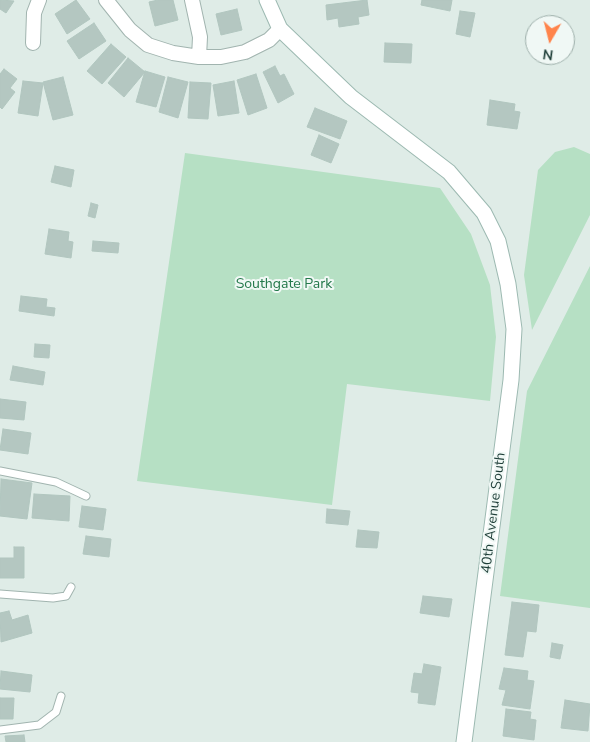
<!DOCTYPE html>
<style>
body{margin:0}
#map{position:relative;width:590px;height:742px;overflow:hidden;background:#dfece7;font-family:"Nunito Sans",sans-serif}
canvas{display:block}
.north{position:absolute;left:525px;top:15px;width:50px;height:50px;box-sizing:border-box;background:#f0f8f5;border:1px solid #9caea9;border-radius:50%;rotate:188deg;font-size:14px;font-weight:700;line-height:20px;text-align:center;color:#1e3e38}
.north::after{content:'';display:block;margin:auto;width:18px;height:22px;background:#ff844b;clip-path:polygon(50% 0,100% 100%,50% 72%,0 100%)}
</style>
<div id="map">
<canvas width="590" height="742"></canvas>
<div class="north">N</div>
</div>
<script>
const ctx = document.querySelector('canvas').getContext('2d');
ctx.lineJoin = 'round';
function fill(path, color) {
  ctx.fillStyle = color;
  ctx.fill(path, 'evenodd');
}
function toPath(rows) {
  const path = new Path2D();
  for (const r of rows) {
    path.moveTo(r[0], r[1]);
    for (let i = 2; i < r.length; i += 2) path.lineTo(r[i], r[i + 1]);
  }
  return path;
}
function trace(path, color, width, dash) {
  ctx.strokeStyle = color;
  ctx.lineWidth = width;
  ctx.lineCap = dash ? 'butt' : 'round';
  ctx.setLineDash(dash || []);
  ctx.stroke(path);
}
function drawText(font, color, halo, rows, align = 'center') {
  ctx.font = font + ' "Nunito Sans",sans-serif';
  ctx.lineWidth = 4;
  ctx.setLineDash([]);
  ctx.textBaseline = 'middle';
  ctx.strokeStyle = halo;
  ctx.fillStyle = color;
  for (const [text, x, y, turn = 0] of rows) {
    ctx.save();
    ctx.translate(x, y);
    ctx.rotate((+turn || 0) * Math.PI / 180);
    ctx.textAlign = isNaN(turn) ? turn : align;
    if (halo) ctx.strokeText(text, 0, 0);
    ctx.fillText(text, 0, 0);
    ctx.restore();
  }
}
fill(toPath([
 [574,147,590,154,590,215,532,330,524,275,538,170,555,152],
 [185,153,440,188,471,234,490,285,496,337,490,401,347,384,332,505,137,481],
 [590,266,590,608,500,596,527,391]
]), '#b6e0c4');
const building = toPath([
 [0,0,14,1,6,13,0,9,0,0],
 [76,0,90,19,67,34,55,14,76,0],
 [158,0,173,0,178,20,155,26,149,2,158,0],
 [367,0,369,15,358,17,359,24,339,27,338,18,327,20,326,5,367,0],
 [422,0,452,0,450,11,421,5,422,0],
 [237,9,242,30,221,35,216,14,237,9],
 [460,11,475,13,470,37,456,34,460,11],
 [94,23,106,41,79,59,67,41,94,23],
 [385,43,412,44,411,63,384,62,385,43],
 [111,44,126,57,102,84,87,71,111,44],
 [128,58,145,72,124,97,108,83,128,58],
 [275,66,280,76,284,74,294,94,278,103,263,72,275,66],
 [4,69,17,79,10,88,15,92,2,109,0,107,0,74,4,69],
 [145,71,165,77,156,107,136,102,145,71],
 [256,74,267,108,248,115,237,80,256,74],
 [63,77,73,115,53,120,43,82,63,77],
 [168,77,188,82,178,118,159,112,168,77],
 [23,81,43,83,38,116,18,113,23,81],
 [234,81,239,113,218,116,213,85,234,81],
 [190,82,211,83,208,119,188,118,190,82],
 [490,100,515,104,514,111,520,112,517,129,487,125,490,100],
 [315,108,347,121,340,139,307,127,315,108],
 [319,135,339,144,331,163,311,155,319,135],
 [55,166,74,170,71,187,51,182,55,166],
 [91,203,98,205,95,218,88,216,91,203],
 [49,229,69,232,68,241,73,242,71,258,45,254,49,229],
 [93,241,119,243,118,253,92,251,93,241],
 [21,296,47,299,46,307,55,308,54,316,19,311,21,296],
 [35,344,50,345,49,358,34,357,35,344],
 [13,366,45,372,43,385,10,380,13,366],
 [0,399,26,402,24,420,0,418,0,399],
 [3,429,31,433,28,454,0,450,3,429],
 [1,479,32,483,27,519,0,516,1,479],
 [34,494,70,496,69,521,32,518,34,494],
 [82,506,106,509,103,530,79,527,82,506],
 [327,509,350,511,348,525,326,523,327,509],
 [358,530,379,532,377,548,356,547,358,530],
 [86,536,111,539,109,557,83,554,86,536],
 [14,547,24,547,24,578,0,578,0,558,14,558,14,547],
 [423,596,452,599,449,617,420,613,423,596],
 [512,602,539,605,536,632,527,631,523,657,505,655,512,602],
 [9,611,12,620,28,615,32,633,1,642,0,613,9,611],
 [552,643,563,645,560,659,550,657,552,643],
 [424,664,441,667,435,705,418,703,419,693,411,692,414,673,422,674,424,664],
 [504,668,528,671,527,680,534,681,530,709,502,705,506,690,499,689,504,668],
 [1,671,32,675,30,692,0,689,1,671],
 [0,698,14,698,13,719,0,719,0,698],
 [565,700,590,704,588,731,561,728,565,700],
 [506,709,531,712,530,719,536,720,534,740,503,736,506,709],
 [24,735,25,742,6,742,5,736,24,735]
]);
fill(building, '#b4c7c1');
trace(building, '#b1c6bf', 1);
const lane = toPath([
 [0,471,56,482,86,496],
 [0,594,53,598,66,596,71,587],
 [0,730,39,725,56,712,61,696]
]);
const street = toPath([
 [106,0,130,30,148,45,173,53,199,57,221,57,245,52,269,40,280,29],
 [192,0,200,37,199,57],
 [33,43,34,13,39,0]
]);
const secondary = toPath([
 [267,0,280,29,351,97,449,172,484,213,498,241,508,284,514,329,511,380,464,742]
]);
trace(lane, '#a1b4af', 9);
trace(street, '#a1b4af', 16);
trace(secondary, '#9cb9b1', 17);
trace(lane, '#fff', 7);
trace(street, '#fff', 14);
trace(secondary, '#fff', 15);
drawText('14px', '#24794b', '#f0f8f5', [
 ["Southgate Park",284,285]
]);
drawText('14px', '#1e3e38', '#f0f8f5', [
 ["40th Avenue South",494,513,-83]
]);
</script>
